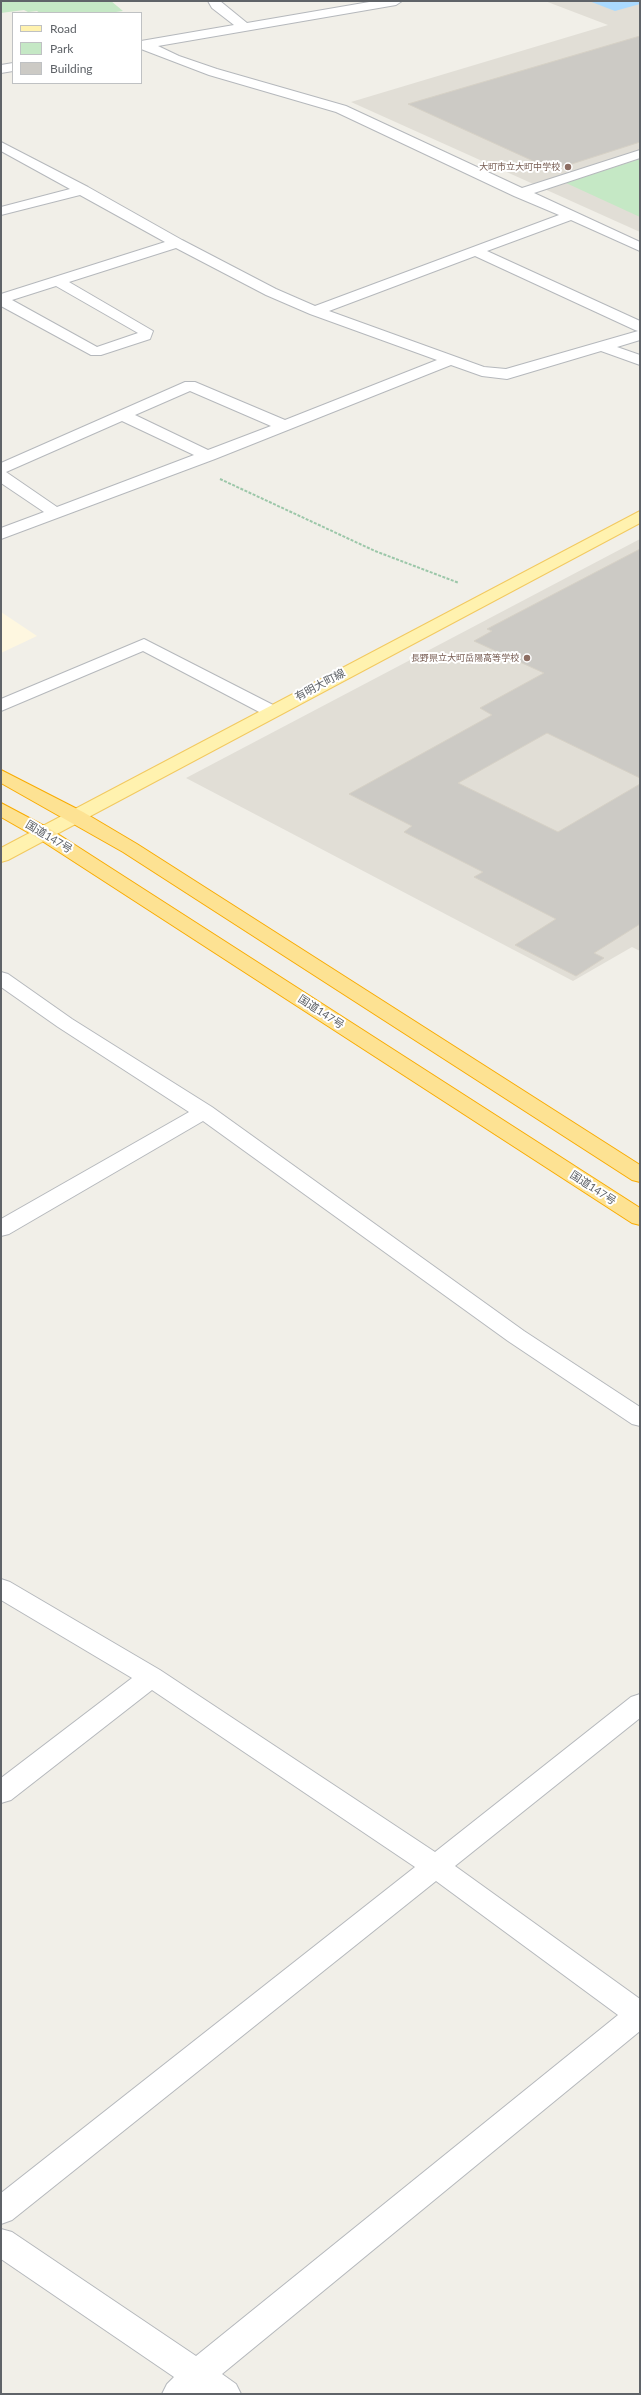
<!DOCTYPE html>
<meta charset="utf-8">
<style>
body{margin:0}
#map{position:relative;width:641px;height:2395px;overflow:hidden;background:#f1efe8;font-family:Lato,sans-serif}
canvas{display:block}
.frame{position:absolute;inset:0;border:2px solid #5f6368;pointer-events:none}
.legend{position:absolute;left:12px;top:12px;width:130px;height:72px;box-sizing:border-box;background:#fff;border:1px solid #bfc1c3;margin:0;padding:5px 7px;list-style:none;font-size:12px;color:#5f6368}
.legend li{display:flex;align-items:center;gap:8px;height:20px}
.legend b{width:20px;border:1px solid #bfc1c3}
</style>
<div id="map">
<canvas width="641" height="2395"></canvas>
<div class="frame"></div>
<ul class="legend">
<li><b style="height:5px;background:#fff2af"></b>Road</li>
<li><b style="height:11px;background:#c5e8c5"></b>Park</li>
<li><b style="height:11px;background:#cccac5"></b>Building</li>
</ul>
</div>
<script>
const ctx = document.querySelector('canvas').getContext('2d');
ctx.lineJoin = 'round';
function fill(path, color) {
  ctx.fillStyle = color;
  ctx.fill(path, 'evenodd');
}
function toPath(rows) {
  const path = new Path2D();
  for (const r of rows) {
    path.moveTo(r[0], r[1]);
    for (let i = 2; i < r.length; i += 2) path.lineTo(r[i], r[i + 1]);
  }
  return path;
}
function trace(path, color, width, dash) {
  ctx.strokeStyle = color;
  ctx.lineWidth = width;
  ctx.lineCap = dash ? 'butt' : 'round';
  ctx.setLineDash(dash || []);
  ctx.stroke(path);
}
function drawText(font, color, halo, rows, align = 'center') {
  ctx.font = font + ' Lato,"Noto Sans JP",sans-serif';
  ctx.lineWidth = 4;
  ctx.setLineDash([]);
  ctx.textBaseline = 'middle';
  ctx.strokeStyle = halo;
  ctx.fillStyle = color;
  for (const [text, x, y, turn = 0] of rows) {
    ctx.save();
    ctx.translate(x, y);
    ctx.rotate((+turn || 0) * Math.PI / 180);
    ctx.textAlign = isNaN(turn) ? turn : align;
    if (halo) ctx.strokeText(text, 0, 0);
    ctx.fillText(text, 0, 0);
    ctx.restore();
  }
}
fill(toPath([
 [1,612,37,636,1,653]
]), '#fef7e0');
fill(toPath([
 [545,1,640,1,640,232,351,102,608,25],
 [640,539,640,951,632,947,573,981,186,778]
]), '#e1ded6');
fill(toPath([
 [1,1,111,1,123,11,109,13,40,13,37,11,28,12,24,10,1,13],
 [640,159,640,217,566,183]
]), '#c5e8c5');
fill(toPath([
 [589,1,640,1,640,4,615,11]
]), '#aadaff');
const building = toPath([
 [640,36,640,142,553,170,408,104,640,36],
 [640,549,640,778,547,733,458,783,558,832,640,784,640,924,594,953,604,958,576,976,515,945,556,919,474,877,483,872,404,832,412,826,349,794,492,715,480,708,544,673,474,641,492,631,487,629,640,549]
]);
fill(building, '#cccac5');
trace(building, '#d6d1c6', 1);
const minor = toPath([
 [208,1,220,1,247,23,375,1,402,1,396,5,158,46,179,56,217,69,346,106,522,188,640,150,640,158,534,193,640,242,640,251,571,220,487,251,640,321,640,340,617,347,640,355,640,365,601,351,507,379,482,376,451,365,215,459,1,539,1,528,44,512,1,483,1,463,185,382,195,382,285,420,437,360,310,314,266,295,176,248,69,282,153,331,150,339,101,355,91,355,1,306,1,294,165,242,80,195,1,215,1,207,70,189,1,151,1,142,88,187,182,240,276,289,315,306,559,215,514,196,336,112,209,75,141,49,141,41,234,25,212,8,208,1],
 [475,256,635,330,638,331,506,369,484,367,329,311,475,256],
 [56,286,138,333,97,347,12,300,56,286],
 [190,391,271,426,208,450,135,415,190,391],
 [122,421,194,455,57,507,6,472,122,421],
 [13,63,13,71,1,73,1,65,13,63],
 [144,639,277,707,280,711,277,715,265,715,143,651,1,711,1,699,144,639],
 [1,972,8,974,72,1019,212,1107,524,1331,640,1407,640,1426,632,1424,508,1341,203,1121,9,1234,1,1236,1,1219,189,1112,58,1027,1,987,1,972],
 [1,1579,10,1582,160,1670,435,1852,631,1697,640,1694,640,1718,455,1866,640,1999,640,2031,222,2374,236,2384,241,2394,162,2394,167,2384,174,2377,1,2259,1,2229,12,2232,196,2356,618,2015,436,1881,12,2220,1,2224,1,2193,415,1867,152,1690,11,1800,1,1803,1,1778,132,1678,1,1600,1,1579]
]);
const major = toPath([
 [640,511,640,523,8,860,1,862,1,848,640,511]
]);
const highway = toPath([
 [1,770,83,812,137,844,640,1165,640,1182,632,1180,123,852,1,783,1,770],
 [1,803,50,829,640,1208,640,1225,632,1223,36,837,1,817,1,803]
]);
trace(minor, '#b5b8bc', 2);
trace(major, '#f2c960', 2);
trace(highway, '#f9ab00', 2);
trace(toPath([
 [220,479,375,551,459,583]
]), '#9cc7a9', 2, [3, 1.5]);
fill(minor, '#fff');
fill(major, '#fff2af');
fill(highway, '#fde293');
for (const [x, y, r, color] of [
 [568,167,4,"#8d6e63"],
 [527,658,4,"#8d6e63"]
]) {
  const dot = new Path2D();
  dot.arc(x, y, r, 0, 2 * Math.PI);
  ctx.fillStyle = color;
  ctx.fill(dot);
  trace(dot, '#fff', 1.5);
}
drawText('9px', '#785e54', '#fff', [
 ["大町市立大町中学校",560,167],
 ["長野県立大町岳陽高等学校",519,658]
], 'right');
drawText('11px', '#5f6368', '#fff', [
 ["有明大町線",320,685,-28],
 ["国道147号",49,837,31],
 ["国道147号",321,1012,33],
 ["国道147号",593,1188,33]
]);
</script>
